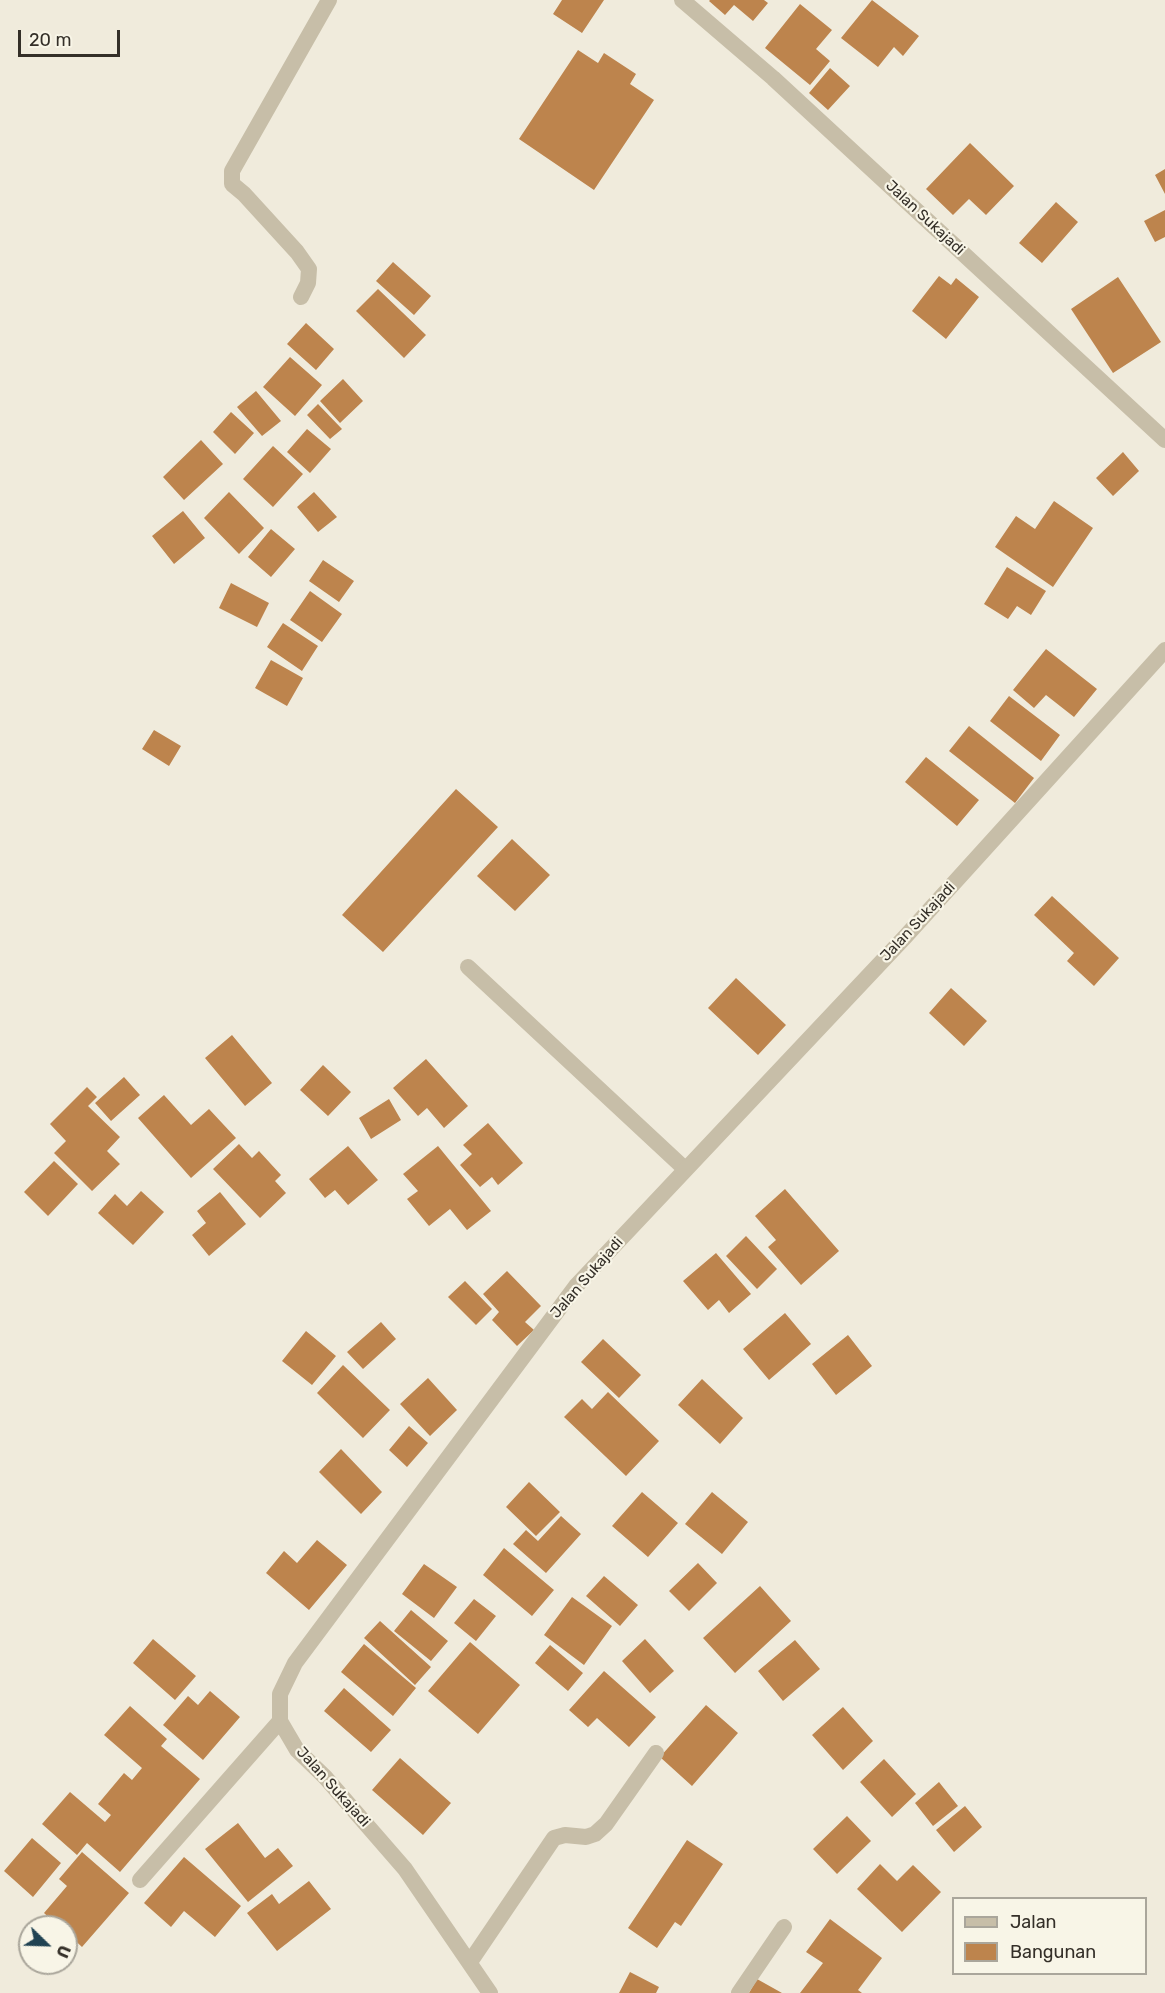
<!DOCTYPE html>
<style>
body{margin:0}
#map{position:relative;width:1165px;height:1993px;overflow:hidden;background:#f0ebdc;font-family:Rubik,sans-serif}
canvas{display:block}
.legend{position:absolute;left:952px;top:1897px;width:195px;height:78px;box-sizing:border-box;background:#f8f5e7;border:2px solid #aaa69b;margin:0;padding:8px 10px;list-style:none;font-size:18px;color:#342f28}
.legend li{display:flex;align-items:center;gap:12px;height:30px}
.legend b{width:30px;border:2px solid #aaa69b}
.north{position:absolute;left:18px;top:1915px;width:60px;height:60px;box-sizing:border-box;background:#f8f5e7;border:2px solid #aaa69b;border-radius:50%;rotate:113deg;font-size:16px;font-weight:700;line-height:24px;text-align:center;color:#342f28}
.north::after{content:'';display:block;margin:auto;width:21px;height:27px;background:#214353;clip-path:polygon(50% 0,100% 100%,50% 72%,0 100%)}
.scale{position:absolute;left:18px;top:30px;width:102px;height:27px;box-sizing:border-box;border:3px solid #342f28;border-top:0;padding-left:8px;font-size:18px;line-height:21px;white-space:nowrap;color:#342f28;-webkit-text-stroke:4px #f8f5e7;paint-order:stroke}
</style>
<div id="map">
<canvas width="1165" height="1993"></canvas>
<ul class="legend">
<li><b style="height:8px;background:#c7bea8"></b>Jalan</li>
<li><b style="height:16px;background:#bd844d"></b>Bangunan</li>
</ul>
<div class="north">U</div>
<div class="scale">20 m</div>
</div>
<script>
const ctx = document.querySelector('canvas').getContext('2d');
ctx.lineJoin = 'round';
function fill(path, color) {
  ctx.fillStyle = color;
  ctx.fill(path, 'evenodd');
}
function toPath(rows) {
  const path = new Path2D();
  for (const r of rows) {
    path.moveTo(r[0], r[1]);
    for (let i = 2; i < r.length; i += 2) path.lineTo(r[i], r[i + 1]);
  }
  return path;
}
function trace(path, color, width, dash) {
  ctx.strokeStyle = color;
  ctx.lineWidth = width;
  ctx.lineCap = dash ? 'butt' : 'round';
  ctx.setLineDash(dash || []);
  ctx.stroke(path);
}
function drawText(font, color, halo, rows, align = 'center') {
  ctx.font = font + ' Rubik,sans-serif';
  ctx.lineWidth = 4.5;
  ctx.setLineDash([]);
  ctx.textBaseline = 'middle';
  ctx.strokeStyle = halo;
  ctx.fillStyle = color;
  for (const [text, x, y, turn = 0] of rows) {
    ctx.save();
    ctx.translate(x, y);
    ctx.rotate((+turn || 0) * Math.PI / 180);
    ctx.textAlign = isNaN(turn) ? turn : align;
    if (halo) ctx.strokeText(text, 0, 0);
    ctx.fillText(text, 0, 0);
    ctx.restore();
  }
}
fill(toPath([
 [562,0,604,0,582,33,553,14],
 [710,0,764,0,768,3,753,21,734,5,725,15,709,1],
 [872,0,919,36,903,56,894,47,878,67,841,38],
 [800,4,832,30,816,49,830,61,810,85,765,48],
 [578,50,598,63,604,53,636,74,630,84,654,100,594,190,519,139],
 [830,68,850,86,828,110,809,93],
 [970,143,1014,186,986,215,969,199,953,215,926,189],
 [1165,169,1165,194,1155,175],
 [1056,202,1078,222,1042,263,1019,243],
 [1165,210,1165,237,1155,242,1144,221],
 [393,262,431,296,414,315,376,281],
 [939,276,951,285,956,278,979,297,946,339,912,311],
 [1118,277,1161,342,1113,373,1071,309],
 [378,289,426,335,404,358,356,311],
 [306,323,334,349,316,370,287,344],
 [290,357,322,385,295,416,263,387],
 [343,379,363,401,340,423,320,401],
 [256,391,281,421,262,436,237,407],
 [318,404,342,429,330,439,307,415],
 [231,412,254,433,235,454,213,432],
 [307,429,331,449,310,473,287,452],
 [201,440,223,464,184,500,163,477],
 [273,446,303,474,273,507,243,479],
 [1123,452,1139,471,1113,496,1096,478],
 [229,492,264,528,239,554,204,518],
 [314,492,337,517,318,532,297,507],
 [1054,501,1093,528,1053,587,995,547,1016,516,1035,529],
 [183,511,205,538,174,564,152,536],
 [271,529,295,549,271,577,248,557],
 [323,560,354,581,339,602,309,581],
 [1007,567,1046,591,1031,615,1017,606,1008,619,984,604],
 [231,583,269,603,257,627,219,608],
 [310,591,342,614,322,642,290,620],
 [283,623,318,646,302,671,267,647],
 [1046,649,1097,689,1074,717,1046,695,1034,708,1013,690],
 [271,660,303,678,287,706,255,688],
 [1009,696,1060,735,1041,761,990,721],
 [969,726,1034,778,1015,803,949,751],
 [154,730,181,746,169,766,142,749],
 [926,757,979,800,957,826,905,782],
 [456,789,498,827,383,952,342,915],
 [512,839,550,875,515,911,477,876],
 [1052,896,1119,958,1094,986,1067,961,1074,953,1034,915],
 [736,978,786,1025,758,1055,708,1008],
 [951,988,987,1021,964,1046,929,1013],
 [232,1035,272,1083,245,1106,205,1058],
 [426,1059,468,1106,444,1128,427,1108,418,1116,393,1088],
 [323,1065,351,1092,328,1116,300,1090],
 [124,1077,140,1095,111,1121,95,1103],
 [87,1087,97,1097,88,1106,120,1137,107,1151,120,1164,92,1191,54,1153,66,1141,50,1124],
 [164,1095,191,1125,209,1109,236,1138,191,1178,138,1118],
 [389,1099,401,1120,371,1139,359,1118],
 [488,1123,523,1163,498,1185,492,1177,480,1187,460,1165,472,1154,463,1145],
 [239,1144,252,1158,259,1151,281,1175,275,1181,286,1193,260,1218,213,1169],
 [348,1146,378,1180,348,1205,335,1190,325,1198,309,1179],
 [438,1146,491,1211,467,1230,450,1209,429,1226,407,1199,418,1191,403,1174],
 [54,1161,78,1184,48,1216,24,1192],
 [785,1189,839,1251,801,1285,768,1247,776,1240,755,1216],
 [141,1191,164,1212,133,1245,98,1213,115,1194,127,1206],
 [220,1192,246,1224,209,1256,192,1235,206,1223,197,1211],
 [746,1236,777,1269,757,1289,726,1256],
 [716,1253,751,1294,729,1313,719,1300,708,1310,683,1281],
 [507,1271,541,1306,525,1322,534,1330,517,1346,492,1320,499,1312,483,1294],
 [465,1281,492,1309,476,1325,448,1297],
 [785,1313,811,1344,769,1380,743,1349],
 [381,1322,396,1339,363,1369,347,1352],
 [306,1331,336,1356,312,1385,282,1361],
 [848,1335,872,1366,836,1395,812,1364],
 [603,1339,641,1375,619,1398,581,1362],
 [343,1365,390,1410,363,1438,317,1393],
 [428,1378,457,1410,430,1436,400,1404],
 [702,1379,743,1418,720,1444,678,1405],
 [608,1392,659,1441,626,1476,564,1417,582,1399,592,1409],
 [409,1426,428,1443,407,1467,389,1450],
 [341,1449,382,1492,361,1514,319,1472],
 [529,1482,560,1512,536,1536,506,1507],
 [642,1492,678,1523,648,1557,612,1526],
 [712,1492,748,1522,722,1554,685,1524],
 [561,1516,581,1534,546,1573,513,1544,526,1530,538,1541],
 [317,1540,347,1565,309,1610,266,1573,284,1551,297,1563],
 [504,1548,554,1590,532,1616,483,1575],
 [698,1563,717,1583,689,1611,669,1591],
 [424,1564,457,1587,434,1618,402,1594],
 [604,1576,638,1605,620,1626,586,1596],
 [760,1586,791,1621,735,1673,703,1638],
 [572,1597,612,1626,584,1665,544,1635],
 [474,1599,496,1616,476,1641,454,1623],
 [411,1610,448,1641,431,1661,394,1631],
 [380,1621,431,1667,415,1685,364,1638],
 [153,1639,196,1676,175,1700,133,1663],
 [645,1639,674,1671,650,1693,622,1661],
 [795,1640,820,1669,783,1701,758,1671],
 [470,1642,520,1685,478,1734,428,1691],
 [364,1644,416,1688,393,1716,341,1672],
 [550,1645,583,1673,568,1691,535,1663],
 [604,1671,656,1717,629,1747,597,1718,588,1727,569,1710],
 [344,1688,391,1730,371,1752,324,1711],
 [210,1691,240,1717,203,1760,163,1725,188,1696,198,1705],
 [706,1705,738,1733,692,1786,660,1757],
 [130,1706,167,1739,161,1746,200,1779,120,1872,87,1843,77,1855,42,1824,70,1792,105,1822,111,1815,98,1804,124,1773,132,1780,142,1768,104,1735],
 [843,1707,873,1741,843,1770,812,1735],
 [400,1758,451,1803,423,1835,372,1790],
 [884,1759,916,1794,892,1817,860,1782],
 [939,1782,958,1806,933,1826,915,1803],
 [965,1806,982,1827,954,1852,936,1830],
 [847,1816,871,1841,837,1874,813,1849],
 [238,1823,265,1858,278,1848,293,1866,248,1902,205,1849],
 [32,1838,61,1863,33,1897,4,1871],
 [687,1840,723,1864,681,1926,675,1922,657,1948,628,1928],
 [82,1852,129,1893,82,1947,66,1932,66,1927,60,1927,44,1913,67,1886,59,1879],
 [184,1857,241,1906,215,1937,184,1911,171,1927,144,1903],
 [880,1864,897,1881,913,1865,941,1892,902,1932,857,1889],
 [309,1881,331,1909,277,1951,247,1913,272,1894,279,1904],
 [830,1919,882,1958,858,1990,862,1993,800,1993,823,1963,806,1952],
 [630,1972,659,1987,656,1993,619,1993],
 [757,1979,782,1993,749,1993]
]), '#bd844d');
trace(toPath([
 [468,967,685,1169]
]), '#c7bea8', 16);
trace(toPath([
 [682,0,773,78,1165,440],
 [301,297,308,283,309,269,297,252,244,194,232,184,232,171,329,0],
 [140,1880,280,1721],
 [470,1962,554,1838,565,1835,586,1837,595,1834,606,1824,656,1753],
 [490,1993,405,1869,325,1777,297,1750,280,1721,280,1694,295,1663,576,1286,905,937,1165,650],
 [739,1993,784,1927]
]), '#c7bea8', 16);
drawText('15px', '#342f28', '#f8f5e7', [
 ["Jalan Sukajadi",925,218,43],
 ["Jalan Sukajadi",918,922,-47],
 ["Jalan Sukajadi",587,1278,-49],
 ["Jalan Sukajadi",333,1787,48]
]);
</script>
